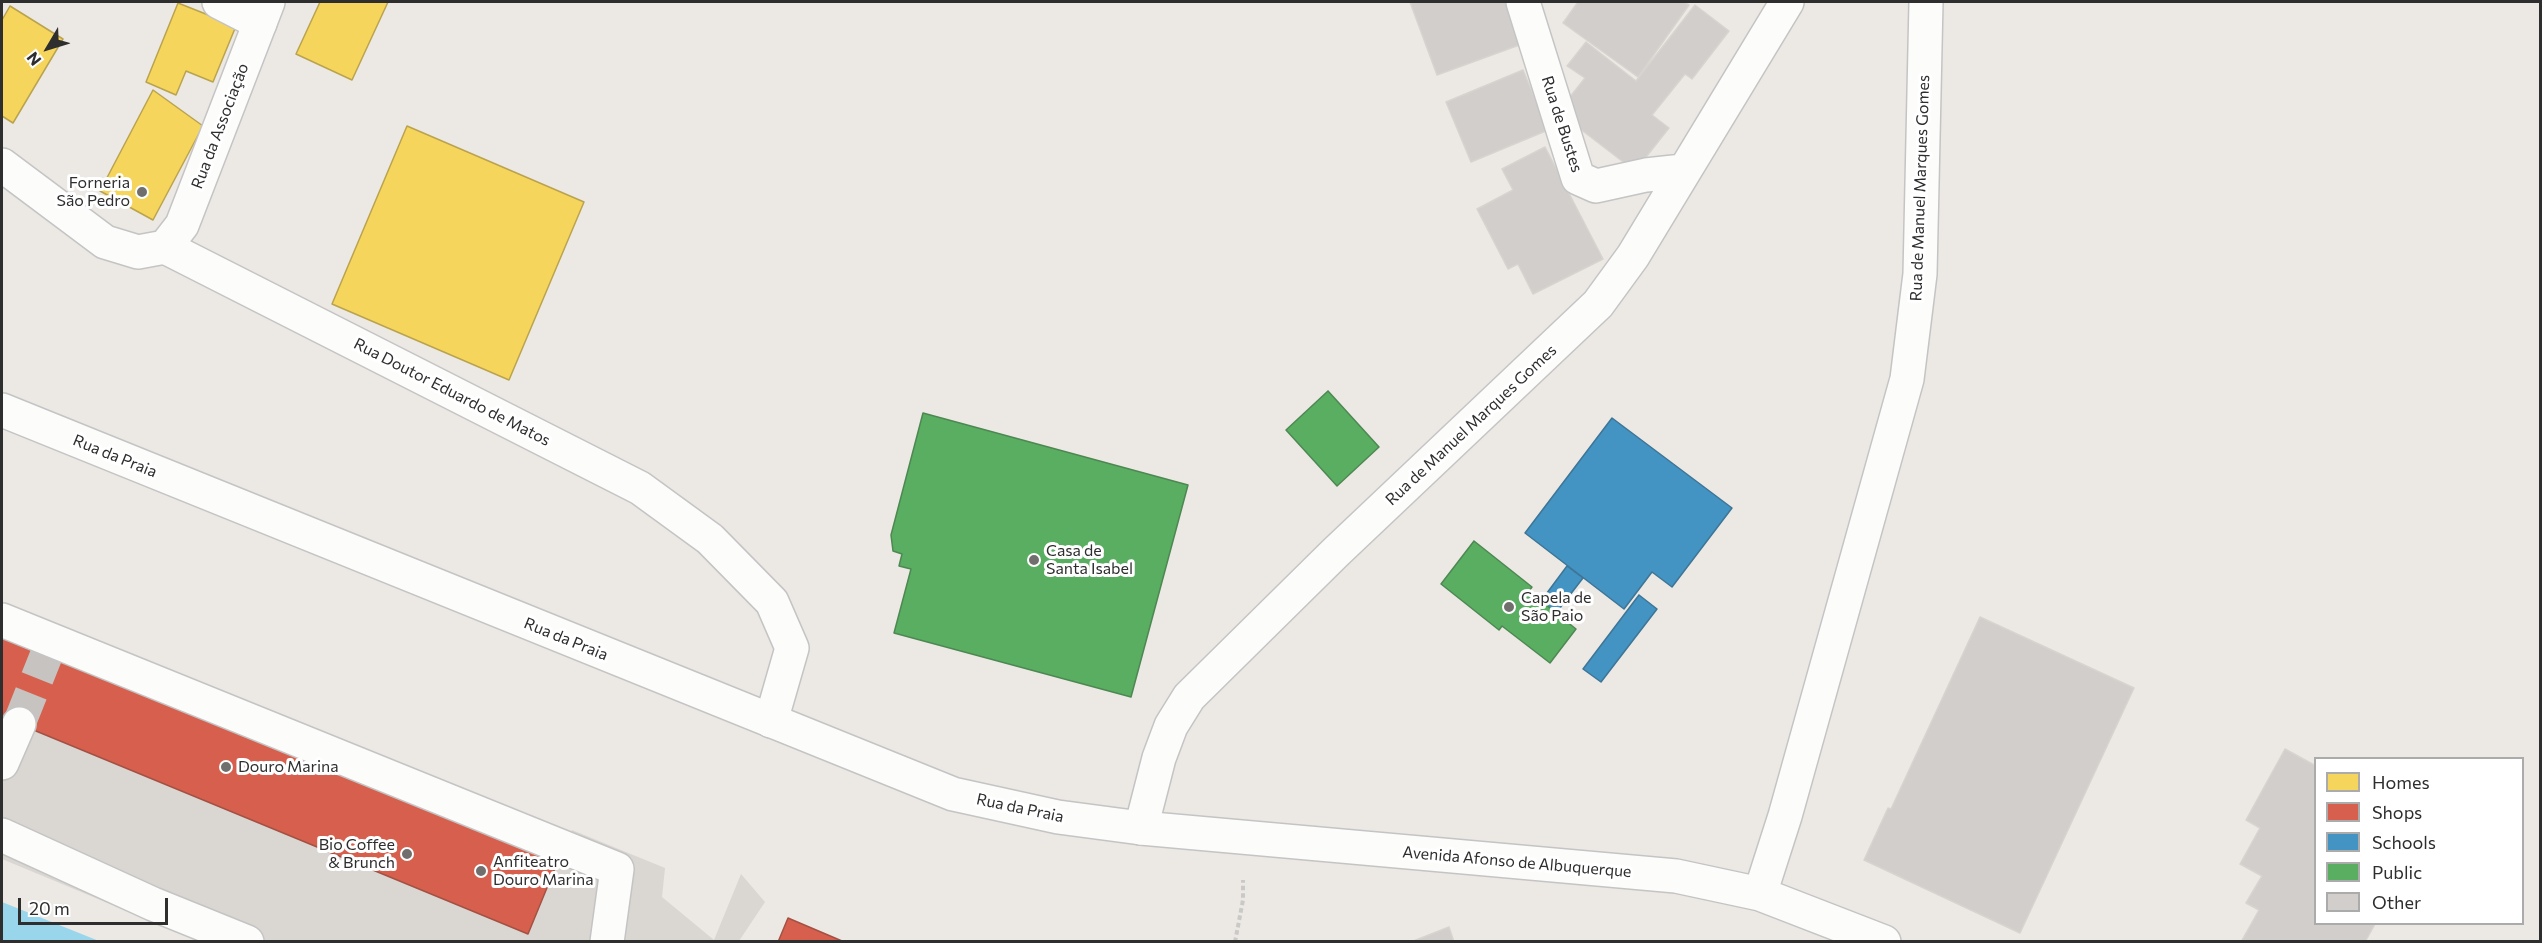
<!DOCTYPE html>
<meta charset="utf-8">
<style>
body{margin:0}
#map{position:relative;width:2542px;height:943px;overflow:hidden;background:#ece8e4;font-family:Commissioner,sans-serif}
canvas{display:block}
.frame{position:absolute;inset:0;border:3px solid #2e2e2e;pointer-events:none}
.legend{position:absolute;left:2314px;top:757px;width:210px;height:168px;box-sizing:border-box;background:#fff;border:2px solid #ababab;margin:0;padding:8px 10px;list-style:none;font-size:18px;color:#2e2e2e}
.legend li{display:flex;align-items:center;gap:12px;height:30px}
.legend b{width:30px;border:2px solid #ababab}
.north{position:absolute;left:18px;top:18px;width:60px;height:60px;-webkit-text-stroke:4px #fff;paint-order:stroke;rotate:232deg;font-size:16px;font-weight:700;line-height:24px;text-align:center;color:#2e2e2e}
.north::after{content:'';display:block;margin:auto;width:21px;height:27px;background:#2e2e2e;clip-path:polygon(50% 0,100% 100%,50% 72%,0 100%)}
.scale{position:absolute;left:18px;top:898px;width:150px;height:27px;box-sizing:border-box;border:3px solid #2e2e2e;border-top:0;padding-left:8px;font-size:18px;line-height:21px;white-space:nowrap;color:#2e2e2e;-webkit-text-stroke:4px #fff;paint-order:stroke}
</style>
<div id="map">
<canvas width="2542" height="943"></canvas>
<div class="frame"></div>
<ul class="legend">
<li><b style="height:16px;background:#f6d55c"></b>Homes</li>
<li><b style="height:16px;background:#d6604d"></b>Shops</li>
<li><b style="height:16px;background:#4393c3"></b>Schools</li>
<li><b style="height:16px;background:#5aae61"></b>Public</li>
<li><b style="height:16px;background:#d1cecb"></b>Other</li>
</ul>
<div class="north">N</div>
<div class="scale">20 m</div>
</div>
<script>
const ctx = document.querySelector('canvas').getContext('2d');
ctx.lineJoin = 'round';
function fill(path, color) {
  ctx.fillStyle = color;
  ctx.fill(path, 'evenodd');
}
function toPath(rows) {
  const path = new Path2D();
  for (const r of rows) {
    path.moveTo(r[0], r[1]);
    for (let i = 2; i < r.length; i += 2) path.lineTo(r[i], r[i + 1]);
  }
  return path;
}
function trace(path, color, width, dash) {
  ctx.strokeStyle = color;
  ctx.lineWidth = width;
  ctx.lineCap = dash ? 'butt' : 'round';
  ctx.setLineDash(dash || []);
  ctx.stroke(path);
}
function drawText(font, color, halo, rows, align = 'center') {
  ctx.font = font + ' Commissioner,sans-serif';
  ctx.lineWidth = 6;
  ctx.setLineDash([]);
  ctx.textBaseline = 'middle';
  ctx.strokeStyle = halo;
  ctx.fillStyle = color;
  for (const [text, x, y, turn = 0] of rows) {
    ctx.save();
    ctx.translate(x, y);
    ctx.rotate((+turn || 0) * Math.PI / 180);
    ctx.textAlign = isNaN(turn) ? turn : align;
    if (halo) ctx.strokeText(text, 0, 0);
    ctx.fillText(text, 0, 0);
    ctx.restore();
  }
}
fill(toPath([
 [2,717,527,933,572,830,665,868,662,897,714,940,741,874,765,902,739,941,199,941,2,859]
]), '#dad6d2');
fill(toPath([
 [2,902,99,941,2,941]
]), '#99d6ec');
const homes = toPath([
 [320,2,388,2,352,80,296,54,320,2],
 [178,3,236,26,213,82,186,71,176,95,146,82,178,3],
 [10,6,63,39,13,123,2,116,2,20,10,6],
 [153,90,203,126,153,220,100,191,153,90],
 [407,126,584,202,509,380,332,304,407,126]
]);
fill(homes, '#f6d55c');
trace(homes, '#baa34e', 1.5);
const shops = toPath([
 [2,632,558,861,528,934,2,717,2,632],
 [788,918,842,941,778,942,788,918]
]);
fill(shops, '#d6604d');
trace(shops, '#a45144', 1.5);
const schools = toPath([
 [1612,418,1732,508,1672,587,1652,572,1624,609,1525,533,1612,418],
 [1567,566,1583,578,1556,613,1541,601,1567,566],
 [1639,595,1657,609,1601,682,1583,669,1639,595]
]);
fill(schools, '#4393c3');
trace(schools, '#3d7596', 1.5);
const public = toPath([
 [1328,391,1379,447,1337,486,1286,430,1328,391],
 [923,413,1188,485,1131,697,894,633,911,569,899,566,902,554,893,551,891,535,923,413],
 [1474,541,1532,587,1529,591,1576,629,1550,663,1502,626,1499,630,1441,584,1474,541]
]);
fill(public, '#5aae61');
trace(public, '#4d8852', 1.5);
const building = toPath([
 [1410,2,1506,2,1522,44,1437,75,1410,2],
 [1578,2,1684,2,1689,5,1638,77,1563,23,1578,2],
 [1695,5,1729,31,1692,79,1685,74,1652,115,1669,128,1635,171,1558,112,1585,78,1567,66,1586,42,1636,81,1695,5],
 [1523,70,1548,130,1471,162,1446,102,1523,70],
 [1545,147,1603,259,1533,294,1518,264,1508,269,1477,209,1513,190,1502,169,1545,147],
 [1980,617,2134,688,2020,933,1864,860,1888,808,1891,809,1980,617],
 [2285,749,2316,766,2316,924,2375,924,2365,942,2241,942,2259,910,2246,903,2262,876,2240,864,2260,828,2246,820,2285,749],
 [1449,927,1454,942,1411,942,1449,927]
]);
fill(building, '#d1cecb');
trace(building, '#d7d4d0', 1.5);
trace(toPath([
 [19,724,48,651]
]), '#c6c3c0', 33, [33, 16]);
const street = toPath([
 [219,2,260,23],
 [1523,2,1578,178,1596,186,1646,175,1683,171],
 [165,247,640,488,710,539,772,602,792,648,771,721],
 [2,620,617,869,607,942],
 [2,763,19,724],
 [1141,828,1159,758,1171,726,1189,697,1335,553,1598,304,1633,256,1787,2],
 [2,835,153,904,247,942]
]);
const secondary = toPath([
 [2,165,105,242,138,252,165,247,182,225,268,2],
 [2,410,953,794,1058,817,1141,828,1676,876,1760,894,1884,942],
 [1760,894,1785,816,1907,379,1920,274,1926,2]
]);
trace(street, '#c5c4c5', 36);
trace(secondary, '#c5c4c5', 36);
trace(toPath([
 [1235,942,1243,900,1243,880]
]), '#c9c9c8', 4, [4.5, 3]);
trace(street, '#fcfcfb', 33);
trace(secondary, '#fcfcfb', 33);
for (const [x, y, r, color] of [
 [142,192,6,"#706f6e"],
 [1034,560,6,"#706f6e"],
 [1509,607,6,"#706f6e"],
 [226,767,6,"#706f6e"],
 [407,854,6,"#706f6e"],
 [481,871,6,"#706f6e"]
]) {
  const dot = new Path2D();
  dot.arc(x, y, r, 0, 2 * Math.PI);
  ctx.fillStyle = color;
  ctx.fill(dot);
  trace(dot, '#fff', 2);
}
drawText('16px', '#2e2e2e', '#fff', [
 ["Rua de Bustes",1562,124,72],
 ["Rua da Associação",220,126,-69],
 ["Rua de Manuel Marques Gomes",1920,188,-88],
 ["Rua Doutor Eduardo de Matos",452,392,27],
 ["Rua de Manuel Marques Gomes",1471,425,-43],
 ["Rua da Praia",115,456,22],
 ["Rua da Praia",566,639,22],
 ["Rua da Praia",1020,808,12],
 ["Avenida Afonso de Albuquerque",1517,862,5]
]);
drawText('16px', '#2e2e2e', '#fff', [
 ["Forneria",130,183,"right"],
 ["São Pedro",130,201,"right"],
 ["Casa de",1046,551],
 ["Santa Isabel",1046,569],
 ["Capela de",1521,598],
 ["São Paio",1521,616],
 ["Douro Marina",238,767],
 ["Bio Coffee",395,845,"right"],
 ["& Brunch",395,863,"right"],
 ["Anfiteatro",493,862],
 ["Douro Marina",493,880]
], 'left');
</script>
